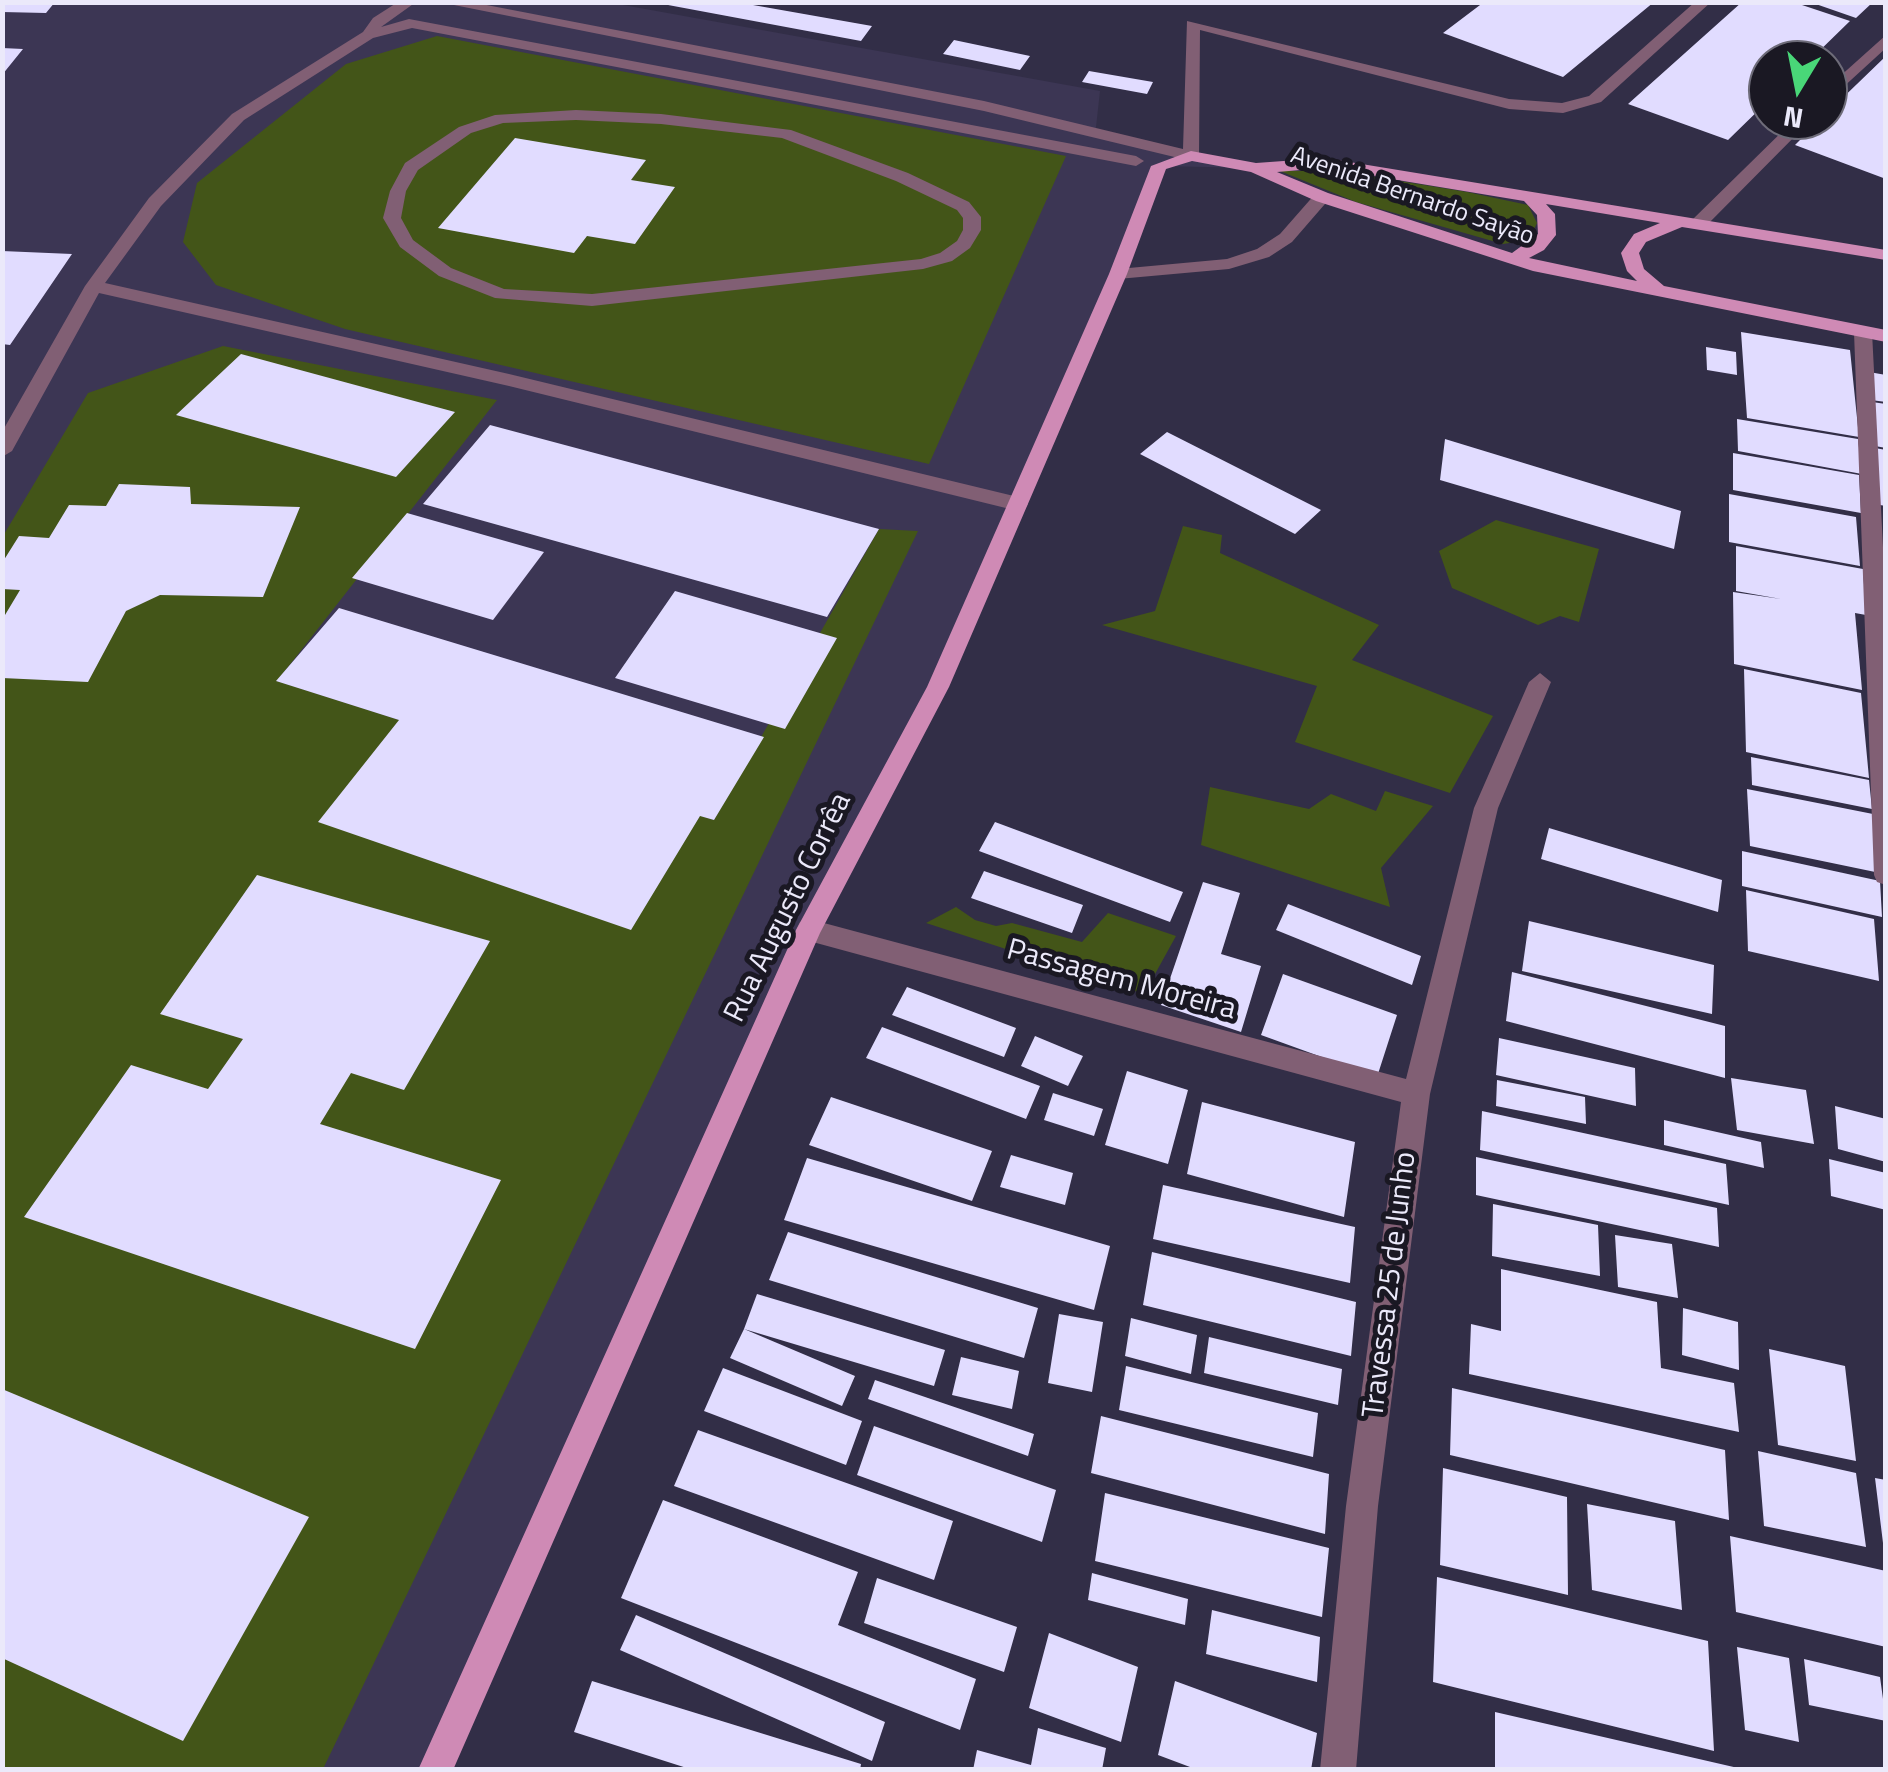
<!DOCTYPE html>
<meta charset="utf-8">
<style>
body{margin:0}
#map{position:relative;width:1888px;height:1772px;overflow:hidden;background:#322e47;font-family:"Titillium Web",sans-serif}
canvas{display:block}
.frame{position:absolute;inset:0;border:5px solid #ebe9fa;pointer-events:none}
.north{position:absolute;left:1748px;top:40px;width:100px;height:100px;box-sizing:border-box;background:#1a1823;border:2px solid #6e6c79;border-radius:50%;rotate:190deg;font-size:28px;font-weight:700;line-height:40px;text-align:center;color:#ebe9fa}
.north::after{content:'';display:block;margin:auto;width:35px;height:45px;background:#49d778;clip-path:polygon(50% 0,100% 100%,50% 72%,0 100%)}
</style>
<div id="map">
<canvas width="1888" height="1772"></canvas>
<div class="frame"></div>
<div class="north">N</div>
</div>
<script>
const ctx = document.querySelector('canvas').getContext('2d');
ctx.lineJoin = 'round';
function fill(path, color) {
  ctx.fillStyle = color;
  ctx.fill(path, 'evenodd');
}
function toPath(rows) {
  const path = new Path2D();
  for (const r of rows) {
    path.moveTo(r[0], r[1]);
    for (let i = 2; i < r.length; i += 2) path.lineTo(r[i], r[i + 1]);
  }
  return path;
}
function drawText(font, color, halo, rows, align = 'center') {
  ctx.font = font + ' "Titillium Web",sans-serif';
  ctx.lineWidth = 10;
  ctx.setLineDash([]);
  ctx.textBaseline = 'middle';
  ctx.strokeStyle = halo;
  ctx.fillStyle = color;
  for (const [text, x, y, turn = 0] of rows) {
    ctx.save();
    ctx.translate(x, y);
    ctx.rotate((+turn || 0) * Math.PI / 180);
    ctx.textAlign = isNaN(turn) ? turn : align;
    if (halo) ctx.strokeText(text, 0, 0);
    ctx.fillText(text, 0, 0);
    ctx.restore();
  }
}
fill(toPath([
 [3,3,612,3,1100,91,1095,136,1255,168,1159,166,1018,504,809,930,435,1769,3,1770]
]), '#3c3654');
fill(toPath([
 [437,36,1066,156,929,464,345,329,216,285,183,242,197,183,346,64],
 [1280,171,1338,171,1467,192,1528,205,1537,223,1529,240,1503,244,1356,202],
 [223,346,497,400,277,681,714,820,879,529,918,531,323,1769,3,1770,3,536,88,393],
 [1496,520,1599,549,1579,622,1560,616,1538,625,1452,588,1439,551],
 [1183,526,1222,535,1220,553,1379,625,1352,660,1493,716,1450,793,1295,742,1317,686,1102,625,1155,611],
 [1210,787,1309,809,1331,794,1376,811,1385,791,1433,806,1381,868,1390,907,1201,845],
 [956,907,975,920,996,926,1012,923,1082,942,1108,913,1176,936,1144,994,926,923]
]), '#435518');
fill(toPath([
 [2,2,55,2,46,13,2,12],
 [652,2,736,2,872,26,861,41],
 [1484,2,1654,2,1563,77,1443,33],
 [1742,2,1793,2,1850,21,1810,60,1768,60,1768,101,1728,140,1628,104],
 [1810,2,1873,2,1856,18],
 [954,40,1030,56,1020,70,943,54],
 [2,48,23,49,2,75],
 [1886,56,1886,179,1795,145,1820,120,1828,120,1828,112],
 [1089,71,1153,82,1147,94,1082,82],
 [515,138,646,160,631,180,675,187,635,244,587,236,574,253,438,228],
 [2,251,72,254,10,345,2,344],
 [1741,332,1850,350,1859,437,1747,418],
 [1706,347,1736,352,1737,375,1707,370],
 [241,354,455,412,396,477,176,415],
 [1869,372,1886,375,1886,402,1871,400],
 [1872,402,1886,404,1886,448,1875,446],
 [1737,419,1858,439,1862,474,1738,451],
 [490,425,879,529,827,617,423,504],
 [1167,432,1321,510,1295,534,1140,454],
 [1445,439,1681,511,1674,549,1440,480],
 [1875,448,1886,450,1886,506,1880,505],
 [1733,453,1859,475,1861,513,1733,490],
 [119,484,190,487,191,504,300,507,263,597,160,595,126,611,88,682,2,678,2,620,20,590,2,589,2,563,19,536,49,538,69,505,106,506],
 [1729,494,1856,517,1860,566,1729,542],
 [407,513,544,552,493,620,352,578],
 [1736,546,1863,569,1866,615,1855,613,1862,690,1734,664,1733,592,1781,599,1736,591],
 [675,591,837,638,785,729,615,678],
 [339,608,764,737,714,820,700,816,631,930,318,822,399,720,276,681],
 [1744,669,1861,693,1869,778,1746,752],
 [1751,757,1869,780,1872,809,1752,785],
 [1747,789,1873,814,1880,873,1750,846],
 [995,822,1183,892,1170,922,979,851],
 [1549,828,1722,880,1718,912,1541,859],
 [1742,851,1880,881,1882,917,1742,886],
 [984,871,1083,905,1072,933,971,898],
 [257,875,490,941,404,1090,351,1073,320,1124,501,1180,415,1349,24,1217,131,1065,208,1089,243,1039,160,1014],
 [1203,882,1240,893,1221,954,1261,966,1241,1032,1161,1005],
 [1746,890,1874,919,1879,981,1748,951],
 [1288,904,1421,956,1412,985,1276,930],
 [1529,921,1714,965,1712,1014,1522,971],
 [1512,972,1725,1026,1725,1078,1506,1021],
 [1283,974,1397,1015,1377,1077,1261,1035],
 [907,987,1016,1028,1004,1057,892,1015],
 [882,1027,1040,1086,1026,1119,866,1058],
 [1035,1036,1083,1056,1068,1086,1021,1066],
 [1499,1038,1635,1068,1636,1106,1496,1075],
 [1127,1071,1188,1090,1168,1164,1105,1145],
 [1731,1078,1806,1090,1814,1144,1737,1130],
 [1497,1080,1585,1097,1586,1124,1496,1106],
 [1053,1093,1103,1109,1094,1136,1044,1120],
 [831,1097,992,1151,972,1201,809,1145],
 [1202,1102,1355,1142,1344,1217,1187,1174],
 [1835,1106,1886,1119,1886,1162,1838,1149],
 [1482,1111,1726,1164,1729,1205,1480,1150],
 [1664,1120,1761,1142,1764,1168,1664,1145],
 [1011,1155,1073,1173,1065,1205,1000,1187],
 [1476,1157,1717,1208,1719,1247,1476,1195],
 [807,1158,1110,1246,1094,1310,784,1220],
 [1829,1159,1886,1173,1886,1210,1831,1196],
 [1163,1185,1355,1227,1350,1283,1153,1239],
 [1493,1204,1598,1225,1600,1276,1492,1256],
 [788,1232,1038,1308,1024,1358,769,1280],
 [1615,1235,1672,1244,1678,1298,1618,1287],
 [1152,1252,1356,1302,1351,1356,1143,1305],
 [1501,1269,1657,1302,1661,1368,1734,1383,1739,1432,1469,1374,1471,1324,1501,1331],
 [757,1294,945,1350,934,1386,744,1329],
 [1683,1308,1738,1322,1739,1370,1682,1355],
 [1059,1314,1103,1322,1092,1392,1048,1383],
 [1131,1318,1197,1335,1191,1374,1125,1356],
 [744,1329,855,1376,842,1406,730,1358],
 [1209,1337,1342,1369,1338,1405,1204,1373],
 [1769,1349,1845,1366,1856,1461,1778,1445],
 [961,1357,1019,1371,1012,1409,952,1395],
 [1126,1366,1318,1413,1313,1457,1119,1410],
 [723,1368,862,1421,846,1465,704,1411],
 [875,1380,1034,1434,1028,1456,868,1399],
 [1452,1388,1725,1450,1729,1520,1450,1455],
 [2,1389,309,1517,183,1741,2,1658],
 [1101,1416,1329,1474,1325,1534,1091,1473],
 [874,1426,1056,1490,1042,1542,857,1475],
 [698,1430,953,1521,934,1580,674,1486],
 [1758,1451,1856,1473,1866,1547,1764,1526],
 [1443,1468,1567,1497,1568,1595,1440,1565],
 [1875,1478,1886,1480,1886,1543,1883,1543],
 [1105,1493,1329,1548,1322,1617,1095,1561],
 [663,1500,858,1572,838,1625,976,1679,960,1730,621,1598],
 [1587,1504,1675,1521,1682,1610,1592,1590],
 [1730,1536,1886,1571,1886,1647,1736,1612],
 [1092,1573,1188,1599,1185,1625,1088,1600],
 [1437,1577,1708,1641,1714,1751,1433,1682],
 [877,1578,1017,1627,1004,1672,864,1623],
 [1212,1610,1320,1637,1317,1682,1206,1654],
 [636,1615,885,1722,872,1761,620,1650],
 [1049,1633,1138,1667,1121,1742,1029,1708],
 [1737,1647,1789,1658,1799,1742,1745,1730],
 [1804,1659,1880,1677,1886,1721,1809,1705],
 [592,1681,861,1764,860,1770,693,1770,574,1732],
 [1175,1681,1317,1733,1311,1770,1198,1770,1158,1755],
 [1495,1712,1738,1768,1738,1770,1495,1770],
 [1038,1728,1106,1748,1102,1770,973,1770,977,1750,1031,1765]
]), '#e1dcff');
fill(toPath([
 [398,2,416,2,381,27,409,19,1136,156,1144,161,1136,166,412,28,373,38,244,120,161,206,105,283,509,374,1018,497,1025,499,1028,504,1025,509,1018,511,509,386,99,293,12,451,2,457,2,432,85,286,149,198,232,114,363,32,373,18,398,2],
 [471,2,984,101,1183,149,1187,21,1509,99,1562,103,1589,96,1695,2,1711,2,1601,102,1563,113,1509,109,1200,30,1199,156,1191,161,984,111,449,4,471,2],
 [1886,35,1886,48,1828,101,1828,87,1886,35],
 [576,110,661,114,791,130,908,173,969,202,981,217,981,230,970,248,952,261,923,269,592,306,495,298,439,276,400,247,383,218,390,191,405,163,459,127,495,115,576,110],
 [576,120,661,124,782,138,896,181,957,210,963,218,963,230,957,241,940,253,921,259,592,294,504,289,451,268,413,240,401,218,406,191,418,170,471,133,503,123,576,120],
 [1794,120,1811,120,1704,228,1692,228,1692,220,1794,120],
 [1316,193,1331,197,1292,242,1269,257,1229,269,1118,279,1109,274,1118,269,1227,259,1257,249,1280,234,1316,193],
 [1863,326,1872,332,1886,606,1886,885,1877,882,1874,875,1854,332,1863,326],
 [1540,673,1551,682,1498,808,1430,1094,1378,1506,1356,1770,1320,1770,1346,1506,1401,1102,809,941,800,938,796,930,800,922,809,919,1406,1079,1474,808,1529,682,1540,673]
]), '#815f74');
fill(toPath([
 [1191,151,1256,163,1325,158,1886,250,1886,260,1682,227,1646,242,1639,253,1644,269,1664,286,1886,330,1886,342,1533,271,1316,201,1251,172,1192,161,1166,169,1127,274,949,687,820,933,453,1770,418,1770,796,930,927,687,1109,274,1151,166,1191,151],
 [1325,168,1524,201,1537,215,1538,234,1512,253,1328,193,1277,172,1325,168],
 [1546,204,1660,223,1634,234,1621,253,1627,271,1637,281,1529,258,1544,250,1556,235,1555,214,1546,204]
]), '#cf8ab5');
drawText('25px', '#ebe9fa', '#1a1823', [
 ["Avenida Bernardo Sayão",1412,197,19]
]);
drawText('30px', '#ebe9fa', '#1a1823', [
 ["Rua Augusto Corrêa",789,908,-64],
 ["Passagem Moreira",1121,981,15],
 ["Travessa 25 de Junho",1391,1285,-83]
]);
</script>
